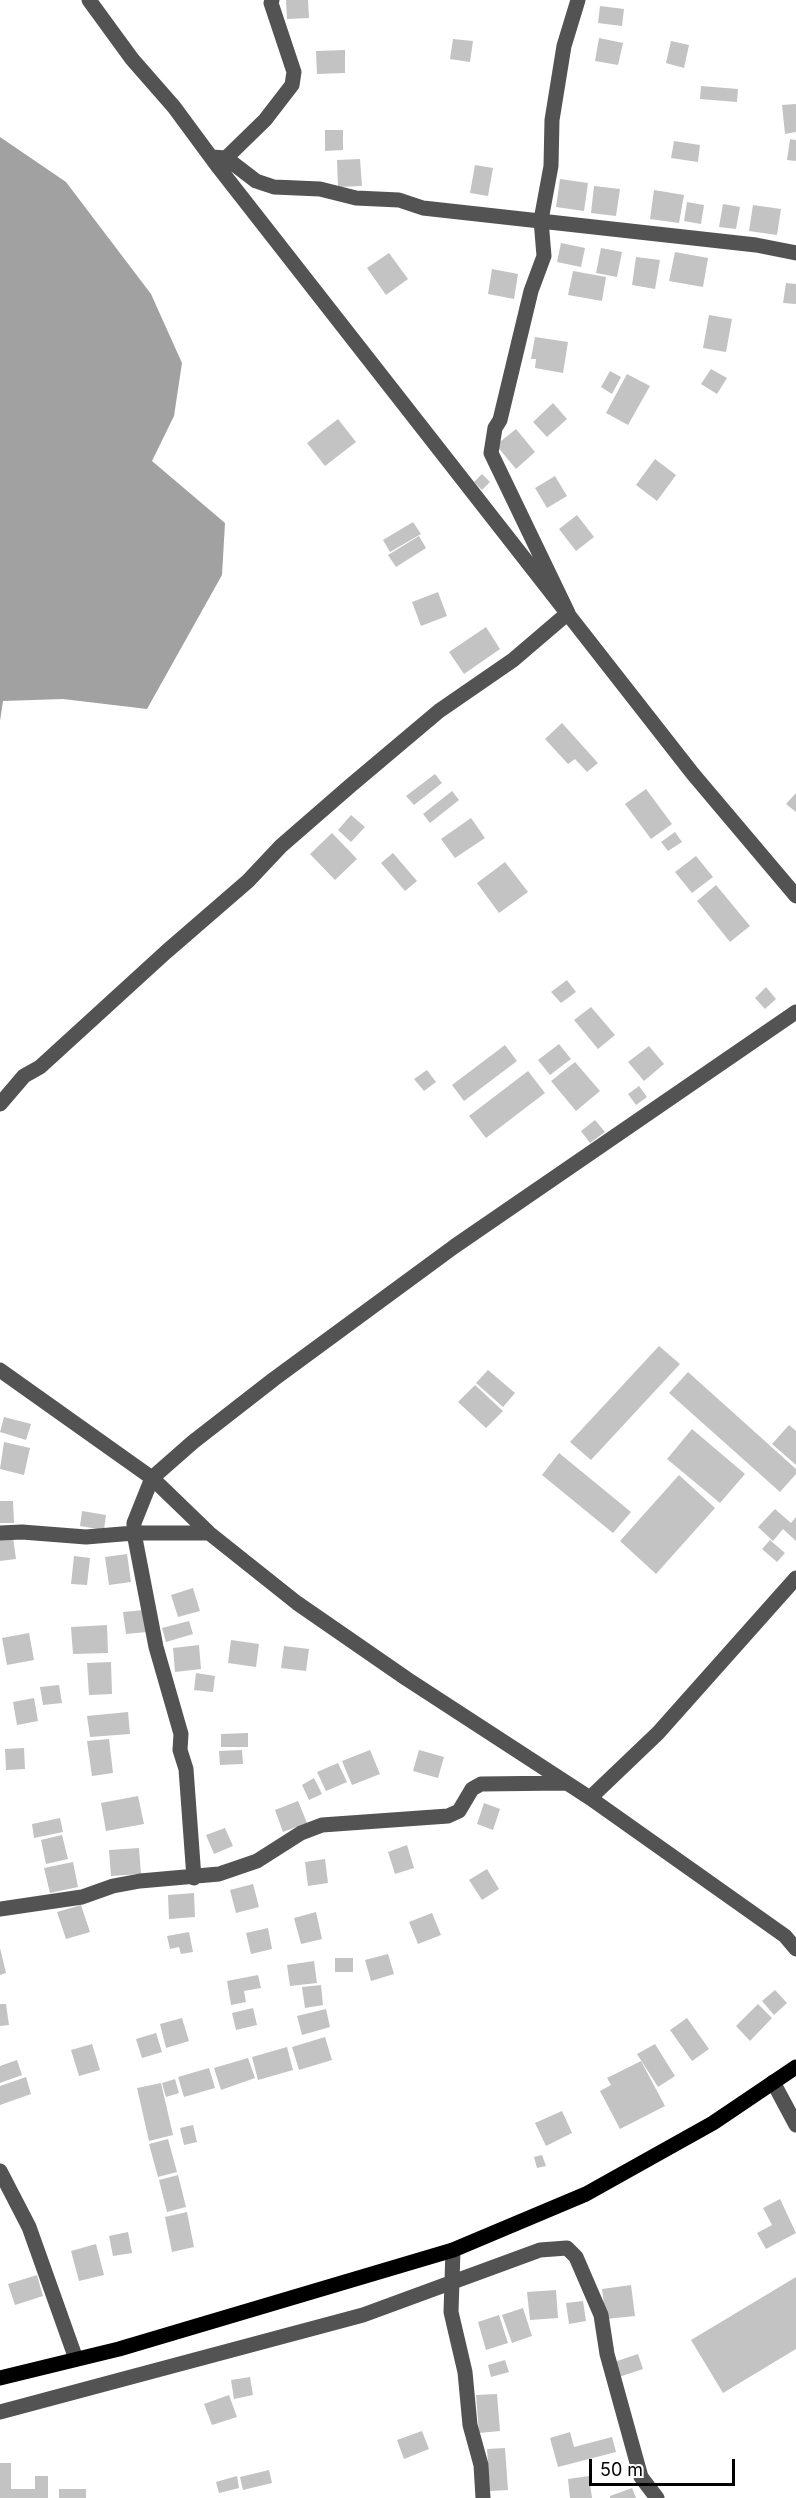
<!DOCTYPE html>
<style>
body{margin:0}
#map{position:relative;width:796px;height:2498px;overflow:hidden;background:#fff;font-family:Inter,sans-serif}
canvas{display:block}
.scale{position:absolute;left:589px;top:2459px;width:146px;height:27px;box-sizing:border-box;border:3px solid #000;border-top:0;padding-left:8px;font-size:18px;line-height:21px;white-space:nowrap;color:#000;-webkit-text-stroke:4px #fff;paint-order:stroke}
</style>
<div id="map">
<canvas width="796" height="2498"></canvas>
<div class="scale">50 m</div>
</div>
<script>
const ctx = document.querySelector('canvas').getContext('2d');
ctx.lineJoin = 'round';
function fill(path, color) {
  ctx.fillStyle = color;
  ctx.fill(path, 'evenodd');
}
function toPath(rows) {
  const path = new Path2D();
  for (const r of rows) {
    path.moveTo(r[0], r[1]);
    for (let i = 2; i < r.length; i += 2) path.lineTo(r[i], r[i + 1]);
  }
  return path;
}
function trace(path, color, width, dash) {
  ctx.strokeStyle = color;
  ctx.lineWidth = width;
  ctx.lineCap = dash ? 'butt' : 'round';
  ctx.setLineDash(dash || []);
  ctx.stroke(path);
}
fill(toPath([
 [0,137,66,182,151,294,182,363,174,416,152,461,225,523,222,575,147,709,63,699,3,701,0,721]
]), '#a1a1a1');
fill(toPath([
 [286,0,308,0,309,18,287,19],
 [600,6,624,9,622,26,598,23],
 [599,38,623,43,618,65,595,61],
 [453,39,473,41,470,62,450,59],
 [671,41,689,45,684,68,666,63],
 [345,50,345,73,317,74,316,51],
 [701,86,738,89,737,102,700,99],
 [796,104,796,132,785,134,782,105],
 [325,130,343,130,343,150,325,151],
 [790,139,796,140,796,161,787,160],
 [674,141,700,145,698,162,671,158],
 [360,159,362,186,338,187,337,160],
 [475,165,493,168,488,196,470,193],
 [560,179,588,183,584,211,556,207],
 [594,186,620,189,616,216,591,213],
 [654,190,684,195,679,223,650,219],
 [687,202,704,205,701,224,684,221],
 [723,204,740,207,736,229,719,227],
 [753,205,781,209,777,235,749,231],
 [561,243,585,248,581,267,557,262],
 [601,248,622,252,617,277,596,273],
 [675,252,708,258,703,287,669,281],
 [389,253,408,279,386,295,367,268],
 [636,257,660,260,655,289,632,285],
 [492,269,518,274,514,299,488,294],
 [573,271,606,277,602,301,568,295],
 [786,283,796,284,796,304,783,303],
 [709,315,732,319,726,352,703,348],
 [535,337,568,342,563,373,535,368,536,359,531,359],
 [711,369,727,378,717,394,701,384],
 [610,371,621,377,612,394,601,387],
 [627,374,650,386,628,425,606,413],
 [553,403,567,419,547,437,533,422],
 [338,419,356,442,325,466,307,443],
 [516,429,535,452,516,469,496,445],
 [655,459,676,475,657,501,636,485],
 [482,474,490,482,482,490,474,482],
 [555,476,567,496,547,508,535,488],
 [577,515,594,537,576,551,559,529],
 [413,522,421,534,390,552,383,540],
 [419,536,426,548,396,567,388,555],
 [438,592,447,616,421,626,412,602],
 [486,627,500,649,464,674,449,652],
 [562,723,598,763,587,772,575,759,568,764,545,739],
 [435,774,442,783,414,805,406,796],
 [646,789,672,824,651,839,625,804],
 [452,791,459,800,430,823,423,814],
 [796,793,796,812,786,804],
 [351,815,365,827,351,842,338,830],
 [471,818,485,838,455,858,441,839],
 [675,832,682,842,668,851,661,842],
 [332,833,357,859,335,880,310,854],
 [393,853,417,881,405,891,381,863],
 [696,856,713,877,692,893,675,872],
 [505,862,528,892,499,913,477,883],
 [716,885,750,926,730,942,697,901],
 [567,980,576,992,561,1003,551,992],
 [766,987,776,999,765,1009,755,998],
 [591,1007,615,1035,598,1049,574,1020],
 [559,1044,571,1059,550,1075,538,1060],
 [505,1045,517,1061,464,1101,452,1085],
 [649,1046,664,1064,644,1081,628,1062],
 [575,1062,600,1091,576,1111,551,1081],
 [427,1070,436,1082,424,1091,414,1079],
 [528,1071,545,1093,486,1138,469,1116],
 [639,1086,647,1097,636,1105,628,1094],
 [595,1120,605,1132,590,1143,581,1131],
 [659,1346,680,1364,591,1460,570,1442],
 [488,1370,515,1393,503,1407,476,1383],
 [688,1372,796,1469,796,1474,780,1492,669,1393],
 [475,1385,503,1411,486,1428,458,1402],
 [4,1417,31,1424,26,1440,0,1432],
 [789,1425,796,1431,796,1465,772,1444],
 [692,1429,745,1474,720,1503,667,1459],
 [4,1442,30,1448,24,1475,0,1469],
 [559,1453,631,1512,613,1533,542,1475],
 [679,1475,715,1508,656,1574,620,1541],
 [0,1501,13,1501,14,1523,0,1523],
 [775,1509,791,1523,796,1517,796,1541,783,1529,773,1541,758,1527],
 [82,1511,106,1515,104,1530,80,1526],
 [13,1537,16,1559,0,1561,0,1539],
 [770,1540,785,1553,777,1562,762,1549],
 [127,1554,131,1582,109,1585,105,1557],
 [74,1556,90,1558,87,1585,71,1584],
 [193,1588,200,1611,178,1617,171,1595],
 [144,1610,147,1632,126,1634,123,1612],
 [189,1621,193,1634,166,1642,162,1628],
 [107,1625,108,1653,73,1654,71,1627],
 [29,1633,34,1660,7,1665,2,1638],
 [231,1640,259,1644,256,1667,228,1663],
 [199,1645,201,1669,175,1672,173,1648],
 [284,1646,309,1649,306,1671,281,1668],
 [111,1662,112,1694,89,1695,87,1663],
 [196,1673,215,1676,213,1692,194,1690],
 [59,1685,62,1703,43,1705,40,1687],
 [34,1698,38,1721,17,1725,13,1702],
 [128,1712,130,1734,90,1737,87,1716],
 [248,1733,248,1747,221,1747,221,1734],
 [109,1739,113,1773,92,1776,87,1741],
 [24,1748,25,1769,6,1770,5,1749],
 [242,1750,243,1764,220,1765,219,1751],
 [370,1750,380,1774,352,1785,342,1761],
 [419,1750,444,1757,438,1778,413,1771],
 [338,1763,347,1782,326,1791,317,1772],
 [314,1778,322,1794,309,1800,302,1785],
 [138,1796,144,1824,106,1831,101,1803],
 [298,1801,307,1823,283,1832,275,1810],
 [484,1803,500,1809,493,1830,477,1824],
 [60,1818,63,1832,34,1838,32,1824],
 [225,1828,233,1846,214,1854,206,1835],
 [62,1835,68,1859,46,1864,41,1840],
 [407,1845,414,1868,395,1874,388,1852],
 [139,1848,141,1874,111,1876,109,1850],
 [325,1859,328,1883,308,1886,305,1862],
 [73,1862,78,1887,50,1893,44,1868],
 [487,1869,499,1889,482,1900,469,1880],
 [253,1884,259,1907,236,1913,230,1890],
 [194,1893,195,1917,169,1919,168,1895],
 [81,1905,90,1932,66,1939,57,1912],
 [316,1912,322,1939,301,1944,294,1918],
 [432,1913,441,1935,418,1944,409,1922],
 [268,1928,272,1949,251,1954,246,1933],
 [189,1932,193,1952,181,1954,179,1947,170,1949,167,1936],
 [0,1948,6,1973,0,1975],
 [388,1954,394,1974,371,1981,365,1960],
 [335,1958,353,1958,353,1972,335,1972],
 [314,1961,317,1983,290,1986,287,1965],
 [258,1975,261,1988,244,1991,246,2002,231,2005,227,1981],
 [321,1985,323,2005,305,2008,302,1987],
 [775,1990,787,2003,774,2015,762,2001],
 [0,2004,6,2004,9,2025,0,2026],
 [758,2004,772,2018,750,2041,736,2026],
 [253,2008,257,2025,236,2030,232,2013],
 [326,2009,330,2027,302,2035,297,2016],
 [182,2018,189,2041,166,2048,160,2024],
 [687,2018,709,2049,692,2061,670,2030],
 [156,2033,162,2052,142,2058,136,2039],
 [325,2037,332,2060,299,2070,292,2047],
 [92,2044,100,2070,79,2076,71,2050],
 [655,2044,675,2076,658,2087,637,2054],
 [287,2047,293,2070,258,2080,252,2057],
 [248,2058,255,2078,221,2090,214,2068],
 [17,2060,22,2075,0,2083,0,2066],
 [641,2061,665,2106,620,2129,600,2091,611,2085,607,2078],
 [209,2068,215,2088,184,2097,178,2077],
 [26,2077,31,2094,0,2105,0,2086],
 [175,2079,179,2093,166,2097,162,2083],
 [161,2083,173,2135,149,2141,137,2088],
 [562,2111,572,2133,546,2146,535,2123],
 [193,2125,197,2142,184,2145,180,2128],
 [168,2139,177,2172,158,2177,149,2144],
 [542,2155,546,2166,537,2168,534,2157],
 [178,2175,186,2207,167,2212,159,2180],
 [780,2199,796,2233,766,2249,757,2233,772,2225,763,2208],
 [187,2212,194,2247,172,2252,165,2217],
 [128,2232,132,2253,113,2256,109,2236],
 [96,2244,104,2275,79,2281,71,2251],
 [37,2275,43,2296,15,2305,8,2284],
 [796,2277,796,2349,723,2393,691,2340],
 [631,2285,635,2316,606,2319,602,2289],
 [556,2290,558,2318,530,2320,527,2292],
 [583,2301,586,2321,569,2324,566,2303],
 [523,2308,532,2336,512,2343,502,2315],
 [499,2315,508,2343,486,2350,478,2322],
 [638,2354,643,2369,619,2377,614,2362],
 [505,2360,509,2372,491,2377,488,2365],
 [250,2377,253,2395,234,2399,231,2380],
 [497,2394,500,2431,479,2433,476,2395],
 [229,2395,237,2417,212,2425,204,2404],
 [422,2431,429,2449,404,2459,397,2440],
 [570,2432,574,2447,612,2437,616,2452,558,2467,550,2438],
 [505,2448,508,2490,490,2491,487,2449],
 [0,2463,11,2463,11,2489,35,2489,35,2476,48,2476,48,2498,0,2498],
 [269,2470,272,2483,243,2490,240,2477],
 [237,2476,239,2488,219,2493,216,2482],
 [589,2476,592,2498,570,2498,568,2479],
 [632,2488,636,2498,610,2498,610,2496],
 [59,2489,86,2489,86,2498,59,2498]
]), '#c3c3c3');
trace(toPath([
 [89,0,132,59,174,107,219,168,693,774,796,896],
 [226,158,265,120,292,85,294,72,271,3,272,0],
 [216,163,212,157,226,158,256,181,274,187,320,189,356,198,399,200,423,208,756,245,796,253],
 [0,1104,24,1076,40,1067,166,952,248,881,281,846,350,786,439,711,513,660,568,613,491,453,495,428,500,420,531,291,544,256,541,220,551,166,552,120,564,46,578,0],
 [0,1370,152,1478,209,1533,297,1603,407,1679,590,1798,785,1936,796,1949],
 [0,1533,22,1532,86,1537,134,1533,209,1533],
 [590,1798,658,1733,796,1578],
 [194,1878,186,1769,180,1750,181,1734,156,1647,134,1533,134,1523,152,1478,193,1442,274,1379,455,1246,796,1012],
 [0,1909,82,1897,113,1886,140,1881,219,1874,257,1861,301,1833,322,1825,448,1816,459,1811,472,1789,481,1784,566,1783],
 [773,2082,796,2125],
 [0,2171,29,2227,76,2359],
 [453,2250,451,2312,465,2372,470,2425,481,2465,483,2498],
 [0,2412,363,2315,540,2250,567,2248,576,2257,601,2315,607,2354,641,2477,657,2498]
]), '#535353', 15);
trace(toPath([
 [0,2378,119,2349,453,2250,586,2194,713,2123,796,2067]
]), '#000', 15);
</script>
